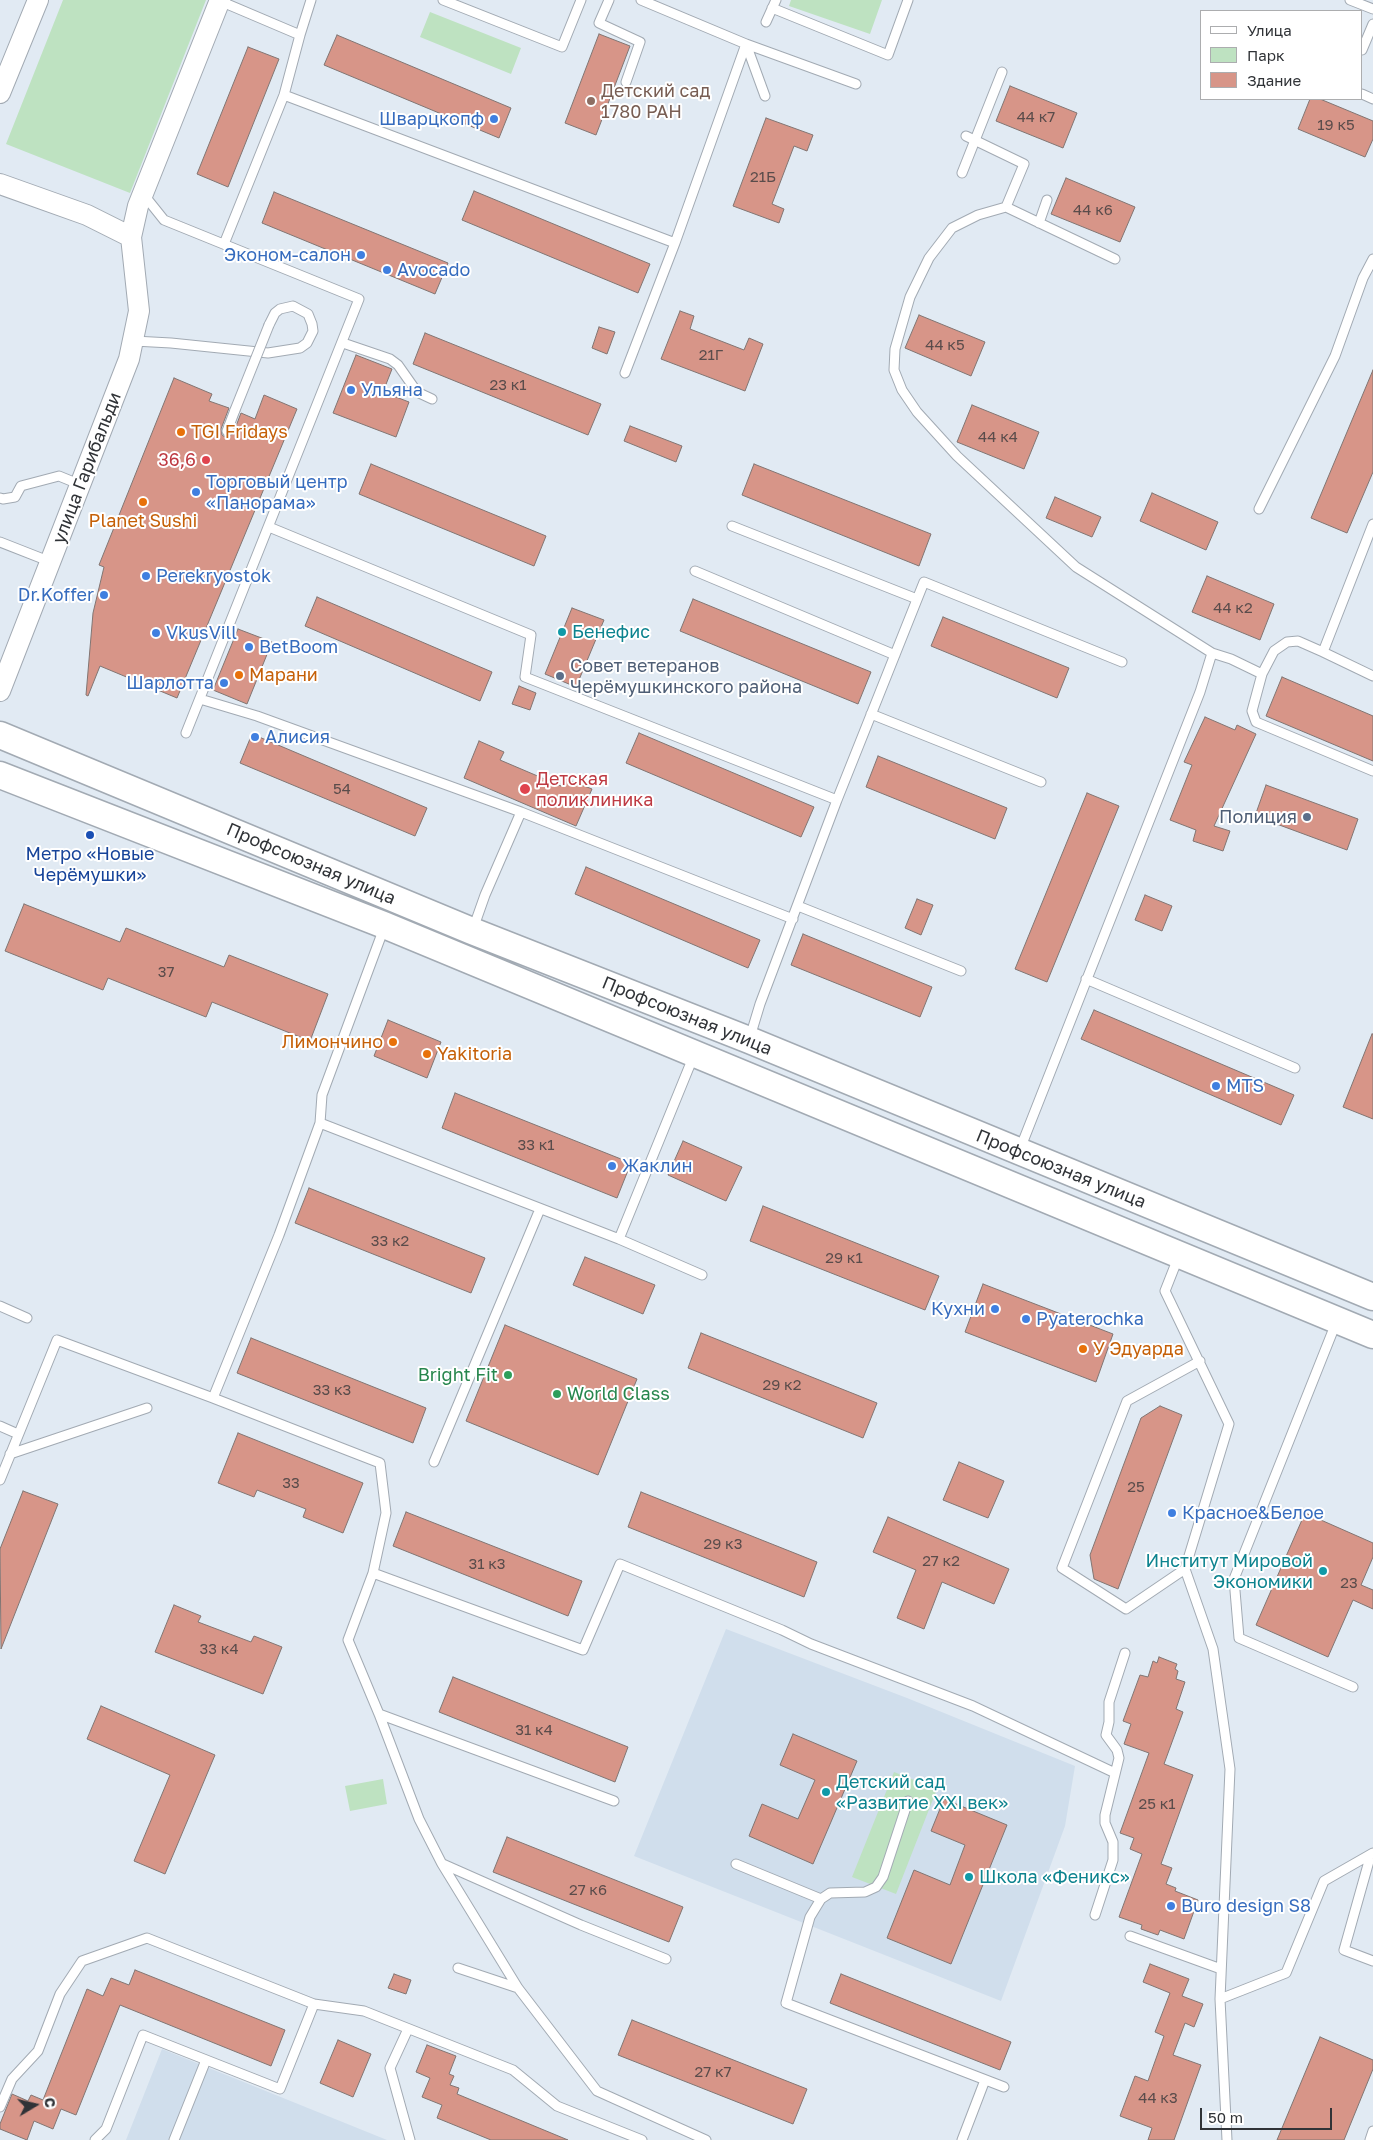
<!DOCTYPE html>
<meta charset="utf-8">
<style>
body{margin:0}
#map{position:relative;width:1373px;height:2140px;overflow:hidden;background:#e1eaf3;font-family:"Golos Text",sans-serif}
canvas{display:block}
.legend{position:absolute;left:1200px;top:10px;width:162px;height:90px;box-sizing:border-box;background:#fff;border:1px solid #acadaf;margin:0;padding:6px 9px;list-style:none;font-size:15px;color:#303337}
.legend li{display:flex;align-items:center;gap:10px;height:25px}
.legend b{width:25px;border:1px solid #acadaf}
.north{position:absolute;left:10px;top:2080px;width:50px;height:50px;-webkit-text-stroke:4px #fff;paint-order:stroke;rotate:81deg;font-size:14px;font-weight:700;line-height:20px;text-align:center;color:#303337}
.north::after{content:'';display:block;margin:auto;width:18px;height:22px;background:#303337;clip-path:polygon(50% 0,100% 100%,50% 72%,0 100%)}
.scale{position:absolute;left:1200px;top:2108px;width:132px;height:22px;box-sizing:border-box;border:2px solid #303337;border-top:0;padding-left:6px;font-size:15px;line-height:18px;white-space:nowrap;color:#303337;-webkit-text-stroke:4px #fff;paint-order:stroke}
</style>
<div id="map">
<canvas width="1373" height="2140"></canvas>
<ul class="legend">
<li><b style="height:6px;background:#fff"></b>Улица</li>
<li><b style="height:14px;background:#bee2c1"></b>Парк</li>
<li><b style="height:14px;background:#d79588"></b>Здание</li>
</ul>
<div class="north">С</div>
<div class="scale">50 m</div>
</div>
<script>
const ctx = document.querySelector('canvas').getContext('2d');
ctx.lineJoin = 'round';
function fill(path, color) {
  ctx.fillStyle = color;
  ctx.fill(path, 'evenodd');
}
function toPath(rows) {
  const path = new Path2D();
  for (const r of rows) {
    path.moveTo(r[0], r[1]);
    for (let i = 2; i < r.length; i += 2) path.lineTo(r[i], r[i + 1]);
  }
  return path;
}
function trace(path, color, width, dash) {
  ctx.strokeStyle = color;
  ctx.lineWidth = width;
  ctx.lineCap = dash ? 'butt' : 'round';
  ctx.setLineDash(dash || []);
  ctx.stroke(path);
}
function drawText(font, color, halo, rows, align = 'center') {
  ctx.font = font + ' "Golos Text",sans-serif';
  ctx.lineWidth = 4;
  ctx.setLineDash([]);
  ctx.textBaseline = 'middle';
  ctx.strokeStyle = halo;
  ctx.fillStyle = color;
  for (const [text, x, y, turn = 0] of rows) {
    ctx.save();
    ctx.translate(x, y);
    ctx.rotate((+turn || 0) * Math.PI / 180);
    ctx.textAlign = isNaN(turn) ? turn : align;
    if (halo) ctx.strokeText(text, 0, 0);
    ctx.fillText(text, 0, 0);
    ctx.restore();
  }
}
fill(toPath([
 [726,1629,907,1698,1075,1766,1065,1826,1001,2001,634,1856],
 [162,2049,387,2140,126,2140]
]), '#d0deec');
fill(toPath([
 [63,0,206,0,130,193,6,144],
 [791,0,882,0,870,34,789,6],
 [430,12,521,48,511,74,420,37],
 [894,1772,937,1789,896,1894,852,1877],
 [383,1779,387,1804,350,1811,345,1786]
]), '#bee2c1');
const building = toPath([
 [599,34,630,46,596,135,565,123,599,34],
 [337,35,511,108,499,138,324,65,337,35],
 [248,47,279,59,228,187,197,174,248,47],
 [1010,86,1077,113,1063,148,996,121,1010,86],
 [1310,99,1320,99,1373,121,1373,139,1365,157,1298,129,1310,99],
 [766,118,813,135,807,151,794,146,772,204,784,209,779,223,733,206,766,118],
 [1066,178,1135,207,1120,242,1051,214,1066,178],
 [474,191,650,264,638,293,462,220,474,191],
 [274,192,448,263,435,294,262,223,274,192],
 [680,311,694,316,690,329,744,350,749,338,763,344,745,391,661,359,680,311],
 [919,315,985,342,971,376,905,348,919,315],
 [599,327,615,332,607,354,592,348,599,327],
 [425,333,601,404,588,435,413,364,425,333],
 [356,355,392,369,383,392,409,402,396,437,333,413,356,355],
 [1373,370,1373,472,1347,533,1311,518,1373,370],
 [174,378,212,394,209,401,229,408,221,429,222,435,225,437,233,434,241,413,255,419,264,395,297,409,177,698,100,666,88,696,86,695,93,613,104,567,99,565,174,378],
 [972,405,1039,432,1024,469,957,442,972,405],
 [630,426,682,446,676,462,624,441,630,426],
 [371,464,546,536,534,566,359,494,371,464],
 [754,464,931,534,919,566,742,495,754,464],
 [1152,493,1218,522,1206,550,1140,521,1152,493],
 [1055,497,1101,517,1092,537,1046,518,1055,497],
 [1207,576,1274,604,1260,640,1192,612,1207,576],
 [317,597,492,672,480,701,305,626,317,597],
 [693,599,871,672,858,704,680,631,693,599],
 [572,608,604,620,576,687,545,674,572,608],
 [943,617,1069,668,1057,698,931,646,943,617],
 [238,629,272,642,247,704,213,690,238,629],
 [1282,677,1373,716,1373,761,1266,716,1282,677],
 [519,686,536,693,530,710,512,704,519,686],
 [1205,717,1235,730,1237,725,1256,734,1214,826,1230,831,1223,851,1193,841,1196,830,1170,820,1192,765,1184,762,1205,717],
 [639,733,814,807,801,837,626,763,639,733],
 [252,734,427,808,415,836,240,763,252,734],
 [479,741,504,752,500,760,561,786,564,778,592,789,576,826,464,778,479,741],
 [878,756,1007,808,995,839,866,787,878,756],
 [1266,785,1358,819,1347,850,1255,816,1266,785],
 [1087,793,1119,806,1047,982,1015,969,1087,793],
 [586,867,760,940,748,968,575,894,586,867],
 [1145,895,1172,906,1162,931,1135,920,1145,895],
 [917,899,933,905,921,935,905,928,917,899],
 [24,904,120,942,126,928,224,967,229,955,328,994,310,1041,212,1002,206,1017,108,978,103,990,5,951,24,904],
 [803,934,932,987,920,1017,791,965,803,934],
 [1094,1010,1294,1095,1281,1125,1081,1039,1094,1010],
 [388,1020,441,1042,427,1078,374,1056,388,1020],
 [1372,1034,1373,1034,1373,1119,1343,1107,1372,1034],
 [455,1093,631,1163,617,1198,442,1128,455,1093],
 [683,1141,742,1167,726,1201,668,1175,683,1141],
 [309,1188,485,1258,471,1293,295,1223,309,1188],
 [763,1206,939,1276,925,1310,750,1241,763,1206],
 [585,1257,655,1285,643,1314,573,1285,585,1257],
 [983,1284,1113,1334,1096,1382,965,1332,983,1284],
 [505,1325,637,1379,598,1475,466,1421,505,1325],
 [701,1333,877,1403,863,1438,688,1368,701,1333],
 [251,1338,426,1408,413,1443,237,1373,251,1338],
 [1160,1406,1182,1415,1118,1589,1094,1579,1090,1555,1141,1418,1160,1406],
 [238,1433,363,1483,343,1533,303,1517,306,1509,257,1490,254,1497,218,1483,238,1433],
 [959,1462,1004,1481,988,1518,943,1500,959,1462],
 [23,1491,58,1504,1,1649,0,1549,23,1491],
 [641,1492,817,1562,804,1597,628,1527,641,1492],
 [406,1512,582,1581,568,1616,393,1546,406,1512],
 [1305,1513,1373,1543,1373,1557,1361,1585,1373,1590,1373,1609,1353,1600,1328,1657,1256,1625,1305,1513],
 [888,1517,1009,1569,994,1604,942,1582,924,1629,897,1618,916,1570,873,1552,888,1517],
 [174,1605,201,1616,198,1622,251,1642,254,1636,282,1647,263,1694,155,1652,174,1605],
 [1159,1657,1177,1664,1175,1669,1178,1671,1176,1679,1185,1682,1176,1709,1183,1712,1164,1764,1193,1775,1161,1864,1172,1868,1166,1884,1176,1888,1175,1891,1198,1900,1184,1939,1160,1930,1158,1935,1141,1929,1142,1925,1119,1917,1142,1854,1130,1849,1134,1838,1120,1833,1149,1753,1124,1744,1131,1724,1123,1721,1140,1675,1148,1677,1153,1661,1157,1663,1159,1657],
 [453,1677,628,1747,615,1782,439,1712,453,1677],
 [101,1706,215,1755,165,1874,134,1861,170,1775,87,1739,101,1706],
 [793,1734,857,1761,813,1864,749,1836,762,1804,798,1819,815,1780,780,1765,793,1734],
 [944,1799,1007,1825,951,1964,887,1938,914,1870,950,1885,965,1845,931,1831,944,1799],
 [507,1837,683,1907,669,1942,493,1872,507,1837],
 [1150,1964,1189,1979,1182,1996,1203,2004,1194,2027,1185,2023,1173,2055,1201,2065,1174,2140,1148,2140,1152,2128,1120,2116,1135,2076,1148,2081,1164,2036,1155,2032,1170,1993,1143,1982,1150,1964],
 [135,1970,285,2030,271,2066,120,2005,76,2115,61,2109,53,2129,34,2121,27,2140,0,2129,0,2124,12,2094,28,2101,31,2095,43,2100,87,1989,103,1996,111,1978,129,1985,135,1970],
 [394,1974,411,1980,406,1994,388,1988,394,1974],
 [841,1974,1011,2042,1000,2070,830,2003,841,1974],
 [632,2020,807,2089,793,2124,618,2055,632,2020],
 [1320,2037,1373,2060,1373,2069,1344,2140,1277,2140,1320,2037],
 [338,2040,371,2054,353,2097,320,2083,338,2040],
 [427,2045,456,2056,449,2074,454,2076,450,2085,459,2088,457,2094,568,2140,491,2140,437,2118,442,2105,422,2097,430,2078,416,2072,427,2045]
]);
fill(building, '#d79588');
trace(building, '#817572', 1);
const service = toPath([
 [443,0,562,47,581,0],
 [609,0,599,23,640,42,626,82],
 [1350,0,1373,9],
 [220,1,300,35,284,95,224,244],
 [772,8,888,55,908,0],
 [766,22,776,0],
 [300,35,311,0],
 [746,44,856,84],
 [746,44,765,96],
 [1362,50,1373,24],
 [1362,94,1373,99],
 [284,95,675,243],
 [966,136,1024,164,1006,207,978,215,952,228,929,258,910,297,895,349,894,370,902,390,917,412,957,456,1076,567,1212,653,1231,659,1262,674],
 [962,173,1002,72],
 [144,195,164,220,359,299,186,733],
 [1006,207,1115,259],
 [1039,223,1047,200],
 [134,341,171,343,268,353,300,348,307,343,313,331,312,324,308,314,293,306,280,309,275,313,269,325],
 [343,343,390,359,398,365,417,392,432,399],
 [625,373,675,243,746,44,641,0],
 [227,431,235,410],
 [0,498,3,499,15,497,21,486,59,476,81,485],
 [1259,509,1335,356,1363,278,1373,259],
 [1373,524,1323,652,1373,676],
 [732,526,917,599],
 [269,527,531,635,525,677,837,800,760,1004,750,1037],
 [0,542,51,562],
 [695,571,895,655],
 [1323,652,1298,641,1287,642,1274,651,1262,674,1252,711,1256,722,1373,771],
 [200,699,257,716,521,812,793,919],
 [871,714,1041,782],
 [837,800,924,582,1122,662],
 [798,906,961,971],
 [473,929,485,895,521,812],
 [1086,979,1295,1068],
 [320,1123,619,1239,694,1055],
 [1020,1149,1200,692,1212,653],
 [619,1239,702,1275],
 [1178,1258,1165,1291,1229,1424,1185,1569,1213,1649,1230,1769,1220,1999,1227,2140],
 [0,1306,27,1318],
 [1336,1323,1234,1579,1239,1638,1353,1687],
 [213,1398,380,1463,386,1513,373,1573],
 [0,1426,18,1434],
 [10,1454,147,1408],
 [434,1462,540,1209],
 [0,1480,57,1340,213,1398,279,1235,320,1123,322,1095,384,928],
 [1185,1569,1126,1609,1062,1568,1127,1401,1200,1361],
 [379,1714,614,1801],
 [908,1801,883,1877,876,1887,865,1892,830,1893,821,1899,810,1917,786,2003,1004,2087],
 [1371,1854,1344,1950,1373,1961],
 [443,1864,581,1925,666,1959],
 [736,1864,821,1899],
 [1095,1915,1113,1860,1113,1842,1105,1823,1105,1815,1119,1758,1117,1750,1106,1735,1109,1722,1109,1702,1125,1653],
 [1130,1936,1221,1969],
 [458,1968,518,1988],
 [1220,1999,1286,1973,1324,1881,1373,1853],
 [408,2029,390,2068,410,2140],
 [0,2107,12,2079,38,2051,60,1994,82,1961,147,1938,314,2004,364,2011,513,2070,557,2106,642,2140],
 [95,2140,106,2129,143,2035,280,2089,314,2004],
 [174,2140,206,2060],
 [706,2140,597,2091,518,1988,442,1864,419,1819,379,1714,348,1640,373,1573,583,1650,620,1564,782,1630,811,1644,973,1706,1115,1773],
 [962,2140,985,2080],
 [1370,2140,1373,2131]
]);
const tertiary = toPath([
 [0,93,38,0],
 [0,184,87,215,131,237],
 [0,691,129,359,139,311,131,237,138,206,220,0]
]);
const primary = toPath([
 [0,735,472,931,749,1040,1373,1297],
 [0,775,384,925,1373,1335]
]);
trace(service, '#a2aab3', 11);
trace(tertiary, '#a2aab3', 22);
trace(primary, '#a2aab3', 29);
trace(service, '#fff', 9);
trace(tertiary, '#fff', 20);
trace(primary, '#fff', 26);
const serviceBridge = toPath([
 [235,410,269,325]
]);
trace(serviceBridge, '#a2aab3', 11, []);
trace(serviceBridge, '#fff', 9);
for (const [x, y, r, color] of [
 [591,101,5,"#8d6e63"],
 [494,119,5,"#3f7fe0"],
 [361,255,5,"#3f7fe0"],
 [387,270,5,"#3f7fe0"],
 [351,390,5,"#3f7fe0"],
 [181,432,5,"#e8710a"],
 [206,460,5,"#e0444e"],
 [196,492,5,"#3f7fe0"],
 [143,502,5,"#e8710a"],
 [146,576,5,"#3f7fe0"],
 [104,595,5,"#3f7fe0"],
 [562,632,5,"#0f9aa8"],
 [156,633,5,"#3f7fe0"],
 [249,647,5,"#3f7fe0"],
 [239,675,5,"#e8710a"],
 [560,676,5,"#5c6f8a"],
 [224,683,5,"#3f7fe0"],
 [255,737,5,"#3f7fe0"],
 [525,789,6,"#e0444e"],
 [1307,817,5,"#5c6f8a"],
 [90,835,5,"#1a4fb4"],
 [393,1042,5,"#e8710a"],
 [427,1054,5,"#e8710a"],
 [1216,1086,5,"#3f7fe0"],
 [612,1166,5,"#3f7fe0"],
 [995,1309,5,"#3f7fe0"],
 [1026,1319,5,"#3f7fe0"],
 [1083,1349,5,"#e8710a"],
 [508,1375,5,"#2e9e5b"],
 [557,1394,5,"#2e9e5b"],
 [1172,1513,5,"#3f7fe0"],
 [1323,1571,5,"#0f9aa8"],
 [826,1792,5,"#0f9aa8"],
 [969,1877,5,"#0f9aa8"],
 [1171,1906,5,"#3f7fe0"]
]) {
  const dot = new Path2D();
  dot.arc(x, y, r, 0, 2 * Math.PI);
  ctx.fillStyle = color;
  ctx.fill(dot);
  trace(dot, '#fff', 2);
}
drawText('15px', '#5a4c4b', null, [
 ["44 к7",1036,117],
 ["19 к5",1336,125],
 ["21Б",763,177],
 ["44 к6",1093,210],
 ["44 к5",945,345],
 ["21Г",711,355],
 ["23 к1",508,385],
 ["44 к4",998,437],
 ["44 к2",1233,608],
 ["54",342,789],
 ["37",166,972],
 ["33 к1",536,1145],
 ["33 к2",390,1241],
 ["29 к1",844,1258],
 ["29 к2",782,1385],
 ["33 к3",332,1390],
 ["33",291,1483],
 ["25",1136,1487],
 ["29 к3",723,1544],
 ["27 к2",941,1561],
 ["31 к3",487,1564],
 ["23",1349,1583],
 ["33 к4",219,1649],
 ["31 к4",534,1730],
 ["25 к1",1157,1804],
 ["27 к6",588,1890],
 ["27 к7",713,2072],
 ["44 к3",1158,2098]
]);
drawText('18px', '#785e54', '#fff', [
 ["Детский сад",601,91],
 ["1780 РАН",601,112]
], 'left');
drawText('18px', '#366cbe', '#fff', [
 ["Шварцкопф",484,119,"right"],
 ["Эконом-салон",351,255,"right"],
 ["Avocado",397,270],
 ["Ульяна",361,390],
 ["Торговый центр",206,482],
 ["«Панорама»",206,503],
 ["Perekryostok",156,576],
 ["Dr.Koffer",94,595,"right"],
 ["VkusVill",166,633],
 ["BetBoom",259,647],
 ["Шарлотта",214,683,"right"],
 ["Алисия",265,737],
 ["MTS",1226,1086],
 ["Жаклин",622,1166],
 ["Кухни",985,1309,"right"],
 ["Pyaterochka",1036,1319],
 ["Красное&Белое",1182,1513],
 ["Buro design S8",1181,1906]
], 'left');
drawText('18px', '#c56008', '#fff', [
 ["TGI Fridays",191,432],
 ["Planet Sushi",143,521,"center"],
 ["Марани",249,675],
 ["Лимончино",383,1042,"right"],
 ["Yakitoria",437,1054],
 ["У Эдуарда",1093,1349]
], 'left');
drawText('18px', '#be3a42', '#fff', [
 ["36,6",196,460],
 ["Детская",536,779,"left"],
 ["поликлиника",536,800,"left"]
], 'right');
drawText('18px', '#303337', '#fff', [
 ["улица Гарибальди",87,468,-69],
 ["Профсоюзная улица",311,864,23],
 ["Профсоюзная улица",687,1016,22],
 ["Профсоюзная улица",1061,1169,22]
]);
drawText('18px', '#0d838f', '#fff', [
 ["Бенефис",572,632],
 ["Институт Мировой",1313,1561,"right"],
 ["Экономики",1313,1582,"right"],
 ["Детский сад",836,1782],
 ["«Развитие XXI век»",836,1803],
 ["Школа «Феникс»",979,1877]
], 'left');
drawText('18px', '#4e5e75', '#fff', [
 ["Совет ветеранов",570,666],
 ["Черёмушкинского района",570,687],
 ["Полиция",1297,817,"right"]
], 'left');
drawText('18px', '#164399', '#fff', [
 ["Метро «Новые",90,854],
 ["Черёмушки»",90,875]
]);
drawText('18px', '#27864d', '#fff', [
 ["Bright Fit",498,1375],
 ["World Class",567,1394,"left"]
], 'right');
</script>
